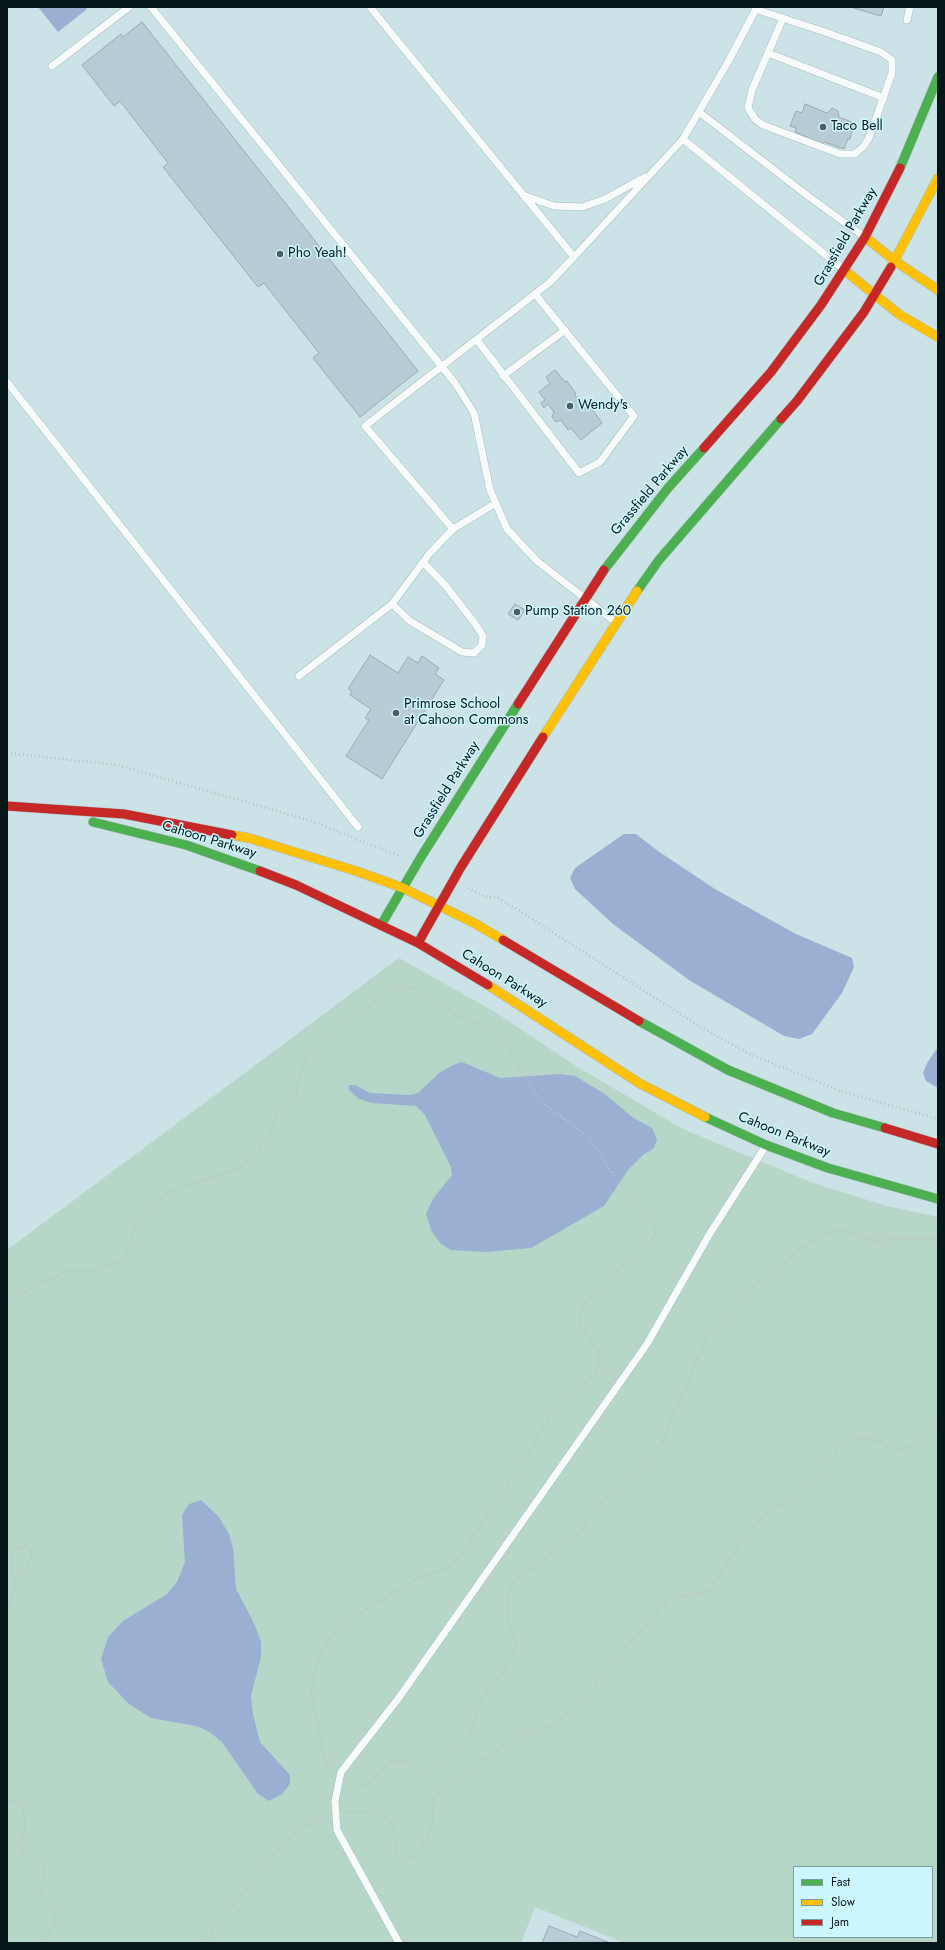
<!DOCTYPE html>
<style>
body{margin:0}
#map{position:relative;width:945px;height:1950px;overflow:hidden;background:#cbe2e6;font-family:Jost,sans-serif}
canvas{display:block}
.frame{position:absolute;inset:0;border:8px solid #071719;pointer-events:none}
.legend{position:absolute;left:793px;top:1866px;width:140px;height:72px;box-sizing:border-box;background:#cdf7fe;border:1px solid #7e9da2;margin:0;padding:5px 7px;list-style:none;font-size:12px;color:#071719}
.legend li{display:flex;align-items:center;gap:8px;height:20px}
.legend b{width:20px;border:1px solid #7e9da2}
</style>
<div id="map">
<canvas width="945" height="1950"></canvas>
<div class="frame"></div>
<ul class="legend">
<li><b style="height:5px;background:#4caf50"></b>Fast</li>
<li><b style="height:5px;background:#ffc107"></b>Slow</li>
<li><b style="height:5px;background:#c62828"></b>Jam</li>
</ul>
</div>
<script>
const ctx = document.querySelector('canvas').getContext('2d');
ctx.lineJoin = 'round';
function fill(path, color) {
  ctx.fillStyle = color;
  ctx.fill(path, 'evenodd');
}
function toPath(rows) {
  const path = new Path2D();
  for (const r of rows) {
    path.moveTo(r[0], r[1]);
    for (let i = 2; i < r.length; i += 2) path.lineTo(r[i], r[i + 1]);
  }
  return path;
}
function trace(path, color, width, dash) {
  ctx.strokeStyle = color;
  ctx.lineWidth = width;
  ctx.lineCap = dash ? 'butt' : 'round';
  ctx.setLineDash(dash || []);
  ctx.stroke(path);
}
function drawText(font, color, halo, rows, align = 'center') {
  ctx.font = font + ' Jost,sans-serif';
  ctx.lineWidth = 3;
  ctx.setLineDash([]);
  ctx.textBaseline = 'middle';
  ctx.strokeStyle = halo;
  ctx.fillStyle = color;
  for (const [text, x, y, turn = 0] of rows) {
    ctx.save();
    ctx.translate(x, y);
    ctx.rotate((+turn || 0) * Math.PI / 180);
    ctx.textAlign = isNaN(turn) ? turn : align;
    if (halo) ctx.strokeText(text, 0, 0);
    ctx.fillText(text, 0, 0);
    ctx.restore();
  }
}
fill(toPath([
 [399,958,495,1012,579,1068,683,1129,813,1183,887,1206,938,1217,938,1943,625,1943,535,1907,521,1943,7,1943,7,1250],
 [794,1867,932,1867,932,1937,794,1937]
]), '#b6d7c8');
fill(toPath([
 [38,7,86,7,87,9,58,32],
 [624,834,636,834,658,851,715,889,796,934,852,958,854,967,842,993,812,1034,799,1039,784,1036,689,980,613,924,575,889,570,878,575,868],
 [938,1047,938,1088,926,1081,923,1073,927,1063],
 [462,1062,500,1078,560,1074,575,1076,605,1094,632,1117,652,1128,657,1139,654,1148,643,1155,628,1170,604,1206,531,1248,486,1252,451,1250,441,1244,432,1232,426,1214,433,1199,452,1175,451,1167,425,1115,416,1106,372,1103,359,1099,349,1090,349,1085,355,1085,370,1093,409,1095,418,1093,439,1073,453,1065],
 [201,1500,219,1517,229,1534,233,1548,236,1589,252,1619,261,1641,261,1657,251,1696,253,1714,260,1742,290,1775,290,1784,282,1794,269,1801,258,1794,222,1742,208,1731,196,1726,151,1718,129,1704,108,1682,101,1659,108,1637,123,1621,167,1594,177,1582,185,1562,182,1515,189,1504]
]), '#99b0d3');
const building = toPath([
 [850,7,884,7,881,16,850,7],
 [142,22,418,371,360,417,313,358,319,353,264,283,258,287,163,167,168,163,120,101,114,106,82,65,121,34,123,37,142,22],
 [805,104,827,113,832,108,838,111,839,117,854,123,850,139,848,139,844,149,824,142,823,144,795,132,796,128,790,126,796,111,802,113,805,104],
 [555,370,565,382,567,381,576,394,575,395,580,403,585,399,602,423,581,440,571,428,568,430,561,420,556,422,552,417,554,412,548,404,544,408,541,403,545,400,539,392,550,383,546,377,555,370],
 [515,604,525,610,518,620,508,614,515,604],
 [370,655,398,673,408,657,418,663,422,656,439,668,435,674,444,680,382,779,346,756,369,720,365,718,371,709,350,695,352,691,348,689,370,655],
 [549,1926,577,1937,580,1931,608,1942,542,1943,549,1926]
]);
fill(building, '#b8ccd5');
trace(building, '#9baab0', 1);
const lane = toPath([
 [151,7,455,383,474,413,490,490,507,529,537,561,614,621],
 [370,7,574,257,683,139,728,62,757,7],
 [755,9,825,32,881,52,892,60,892,73,869,138,864,146,855,154,840,154,763,125,755,119,748,108,752,90,783,18],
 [907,20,910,7],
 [768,53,884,98],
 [52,66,129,7],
 [699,112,808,196,863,236],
 [683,139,843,269],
 [523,195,554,206,582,207,605,199,645,177],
 [477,340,579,473,600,462,634,416,535,294],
 [503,376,565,330],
 [7,382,358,827],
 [496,503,453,529,365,426,549,283,574,257],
 [392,604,410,621,462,652,474,653,482,645,483,636,474,622,445,585,423,562],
 [299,676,392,604,429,554,453,529],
 [399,1943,337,1830,335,1801,341,1772,398,1699,647,1344,709,1235,765,1147]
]);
const fast = toPath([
 [900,168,938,77],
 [604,570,668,488,704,448],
 [637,591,659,560,781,419],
 [93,822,186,845,260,871],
 [381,925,421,857,518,704],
 [639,1021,728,1070,833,1113,885,1128],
 [705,1117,766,1145,828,1168,938,1199]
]);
const slow = toPath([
 [865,237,895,261,938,290],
 [891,267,938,178],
 [844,270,900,315,938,337],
 [543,737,637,591],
 [232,835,249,838,356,871,403,888,474,923,503,940],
 [488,985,639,1083,705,1117]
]);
const jam = toPath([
 [781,419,797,401,864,312,891,267],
 [704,448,771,372,821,305,865,237,900,168],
 [518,704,604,570],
 [7,806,124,814,232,835],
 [260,871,296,885,418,943,488,985],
 [503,940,639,1021],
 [418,943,461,867,543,737],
 [885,1128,938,1144]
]);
trace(lane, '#a9bbbe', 8);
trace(fast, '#a9bbbe', 10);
trace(slow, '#a9bbbe', 10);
trace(jam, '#a9bbbe', 10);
trace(toPath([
 [7,753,117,765,312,821,352,837],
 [356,839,400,856],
 [468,888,484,896,498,898,520,911,699,1026,750,1054,840,1091,938,1119],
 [7,1303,37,1285,62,1274,69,1271,86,1272,121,1261,132,1243,135,1224,150,1207,173,1189,237,1170,258,1151,266,1141,281,1108,296,1094,302,1069,309,1053,330,1032,391,990,407,986,417,989,430,1000,449,1012,479,1023,498,1035,504,1041,533,1091,546,1105,588,1137,628,1197,656,1228,655,1236,585,1303,580,1311,581,1325,596,1349,600,1359,599,1368,595,1375,563,1399,551,1413,529,1453,461,1556,445,1568,411,1582,345,1622,331,1637,319,1656,311,1690,325,1760,331,1770],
 [7,1608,12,1600,15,1585,12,1565,11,1554,16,1548,24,1546,30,1552,32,1559,27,1567,14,1577],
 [349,1787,362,1787,373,1780,383,1766,393,1761,404,1761,429,1772,441,1764,471,1734,478,1705,513,1658,516,1642,508,1615,507,1595,513,1583,579,1532,607,1498,658,1452,706,1339,733,1313,754,1286,776,1271,797,1251,819,1237,840,1230,873,1241,910,1238,938,1240],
 [7,1798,17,1803,24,1810,25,1828,21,1841,24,1853,39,1862,43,1868,44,1875,41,1896,54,1911,55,1918,54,1924,42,1943],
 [347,1812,375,1811,394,1825,396,1854,402,1859,411,1859,416,1855,432,1828,434,1799,443,1786,519,1737,546,1729,578,1706,629,1643,669,1599,702,1593,713,1587,747,1532,765,1515,813,1483,842,1444,852,1439,870,1438,899,1451,913,1445,938,1421],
 [203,1943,284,1841,301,1828,326,1817]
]), '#b9c1c2', 2.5, [1, 3]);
trace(lane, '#f7fbfb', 7);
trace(fast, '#4caf50', 9);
trace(slow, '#ffc107', 9);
trace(jam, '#c62828', 9);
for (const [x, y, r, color] of [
 [823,127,4,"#4c5e61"],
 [280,254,4,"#4c5e61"],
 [570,406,4,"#4c5e61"],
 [517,612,4,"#4c5e61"],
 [396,713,4,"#4c5e61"]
]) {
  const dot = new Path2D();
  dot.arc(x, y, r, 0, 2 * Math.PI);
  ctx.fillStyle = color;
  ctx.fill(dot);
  trace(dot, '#cdf7fe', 1.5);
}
drawText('14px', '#071719', '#cdf7fe', [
 ["Taco Bell",831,127],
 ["Pho Yeah!",288,254],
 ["Wendy's",578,406],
 ["Pump Station 260",525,612],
 ["Primrose School",404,705],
 ["at Cahoon Commons",404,721]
], 'left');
drawText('14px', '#071719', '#cdf7fe', [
 ["Grassfield Parkway",846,237,-60],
 ["Grassfield Parkway",650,491,-50],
 ["Grassfield Parkway",447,790,-58],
 ["Cahoon Parkway",209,840,17],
 ["Cahoon Parkway",504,979,32],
 ["Cahoon Parkway",784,1135,22]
]);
</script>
